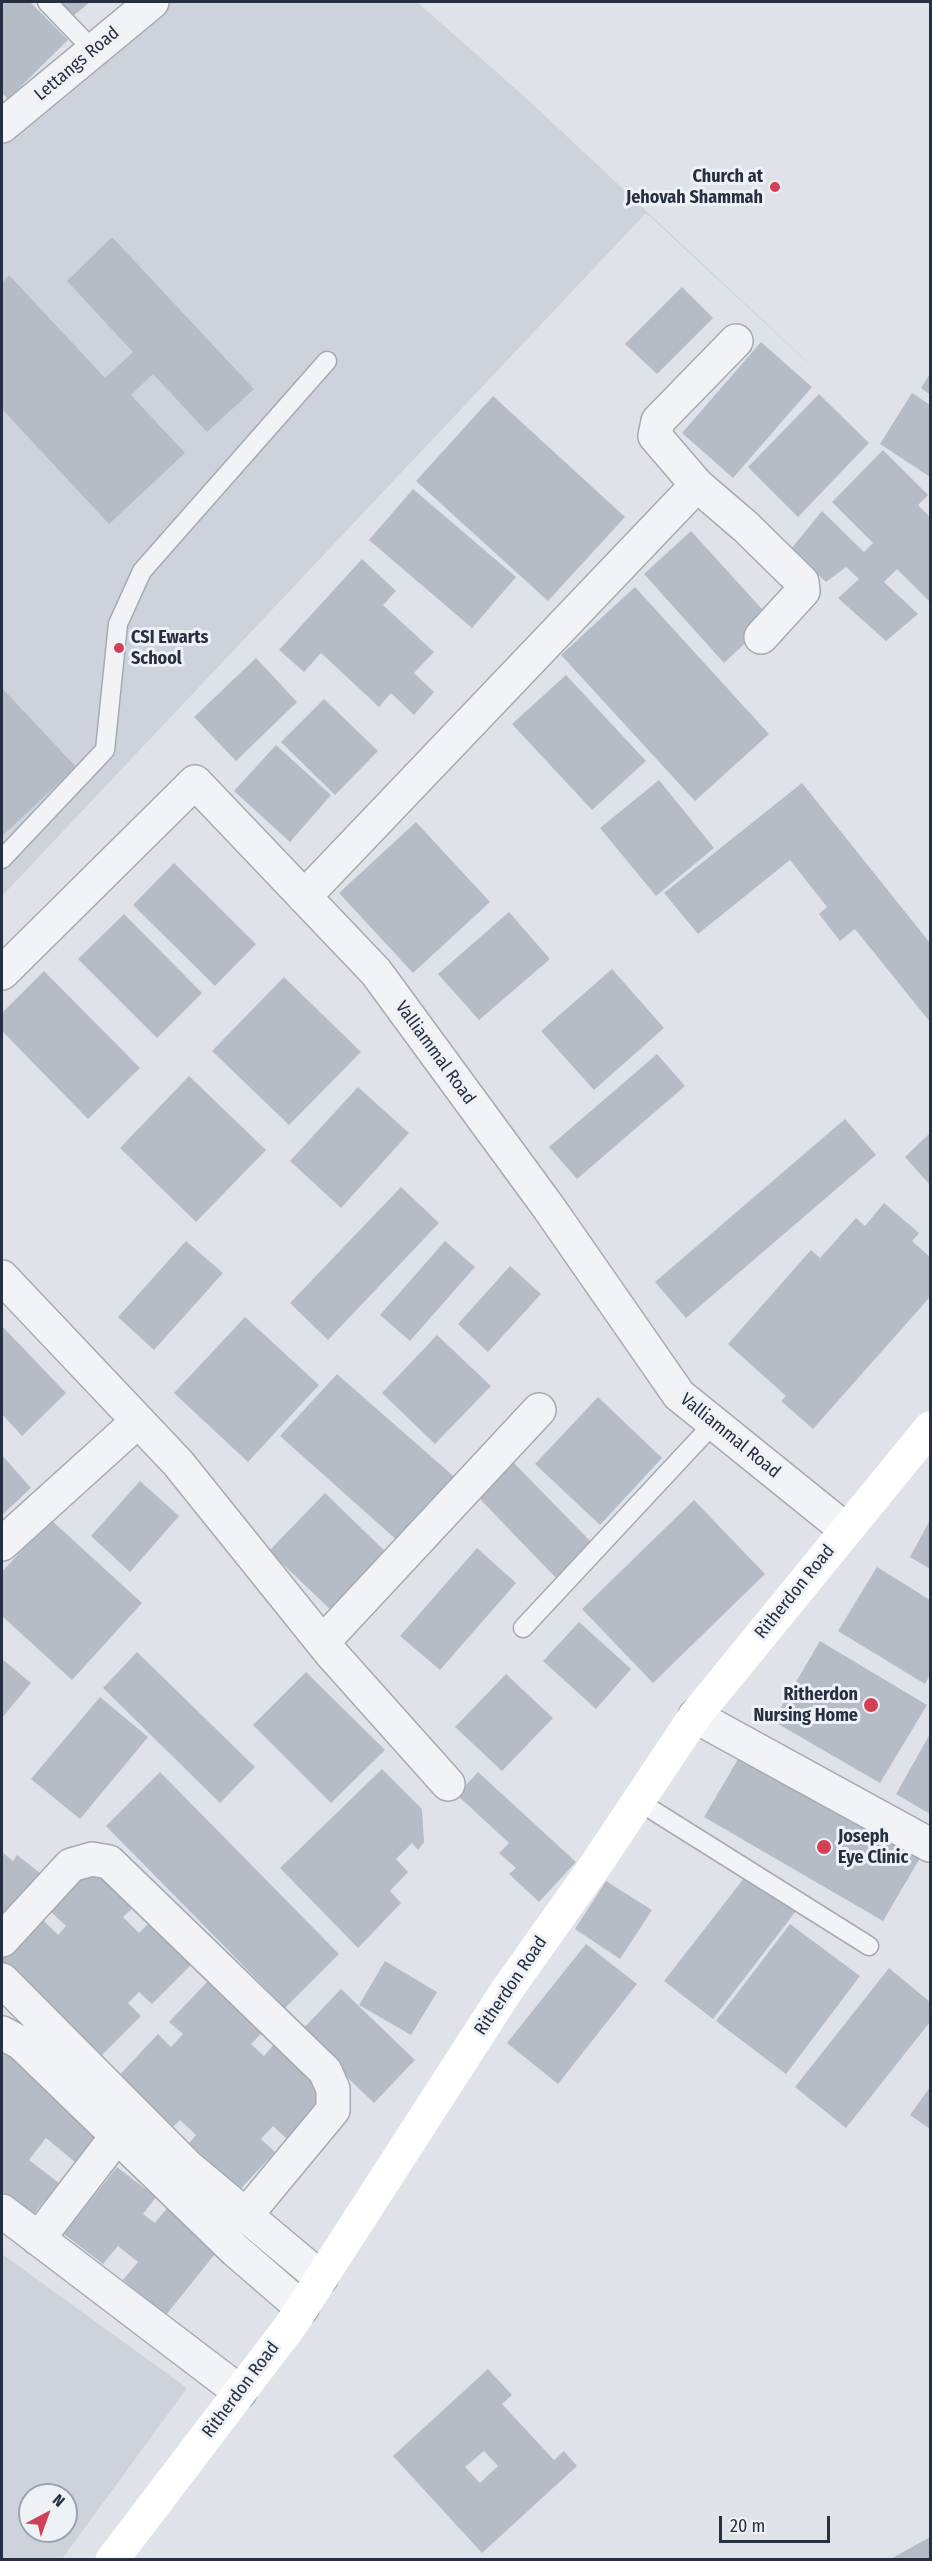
<!DOCTYPE html>
<style>
body{margin:0}
#map{position:relative;width:932px;height:2561px;overflow:hidden;background:#dfe3e9;font-family:"Fira Sans Condensed",sans-serif}
canvas{display:block}
.frame{position:absolute;inset:0;border:3px solid #273040;pointer-events:none}
.north{position:absolute;left:18px;top:2483px;width:60px;height:60px;box-sizing:border-box;background:#eef1f6;border:2px solid #9ea4ad;border-radius:50%;rotate:41deg;font-size:16px;font-weight:700;line-height:24px;text-align:center;color:#273040}
.north::after{content:'';display:block;margin:auto;width:21px;height:27px;background:#d14054;clip-path:polygon(50% 0,100% 100%,50% 72%,0 100%)}
.scale{position:absolute;left:719px;top:2516px;width:111px;height:27px;box-sizing:border-box;border:3px solid #273040;border-top:0;padding-left:8px;font-size:18px;line-height:21px;white-space:nowrap;color:#273040;-webkit-text-stroke:4px #eef1f6;paint-order:stroke}
</style>
<div id="map">
<canvas width="932" height="2561"></canvas>
<div class="frame"></div>
<div class="north">N</div>
<div class="scale">20 m</div>
</div>
<script>
const ctx = document.querySelector('canvas').getContext('2d');
ctx.lineJoin = 'round';
function fill(path, color) {
  ctx.fillStyle = color;
  ctx.fill(path, 'evenodd');
}
function toPath(rows) {
  const path = new Path2D();
  for (const r of rows) {
    path.moveTo(r[0], r[1]);
    for (let i = 2; i < r.length; i += 2) path.lineTo(r[i], r[i + 1]);
  }
  return path;
}
function trace(path, color, width, dash) {
  ctx.strokeStyle = color;
  ctx.lineWidth = width;
  ctx.lineCap = dash ? 'butt' : 'round';
  ctx.setLineDash(dash || []);
  ctx.stroke(path);
}
function drawText(font, color, halo, rows, align = 'center') {
  ctx.font = font + ' "Fira Sans Condensed",sans-serif';
  ctx.lineWidth = 6;
  ctx.setLineDash([]);
  ctx.textBaseline = 'middle';
  ctx.strokeStyle = halo;
  ctx.fillStyle = color;
  for (const [text, x, y, turn = 0] of rows) {
    ctx.save();
    ctx.translate(x, y);
    ctx.rotate((+turn || 0) * Math.PI / 180);
    ctx.textAlign = isNaN(turn) ? turn : align;
    if (halo) ctx.strokeText(text, 0, 0);
    ctx.fillText(text, 0, 0);
    ctx.restore();
  }
}
fill(toPath([
 [162,2,417,2,526,98,848,400,646,213,2,896,2,144],
 [2,2254,187,2388,62,2559,2,2559],
 [30,2495,66,2495,66,2531,30,2531]
]), '#cdd2db');
fill(toPath([
 [2,2,30,2,68,40,8,99,2,93],
 [60,2,90,2,73,16],
 [112,237,254,389,207,432,153,374,131,395,185,453,109,524,2,409,2,283,9,275,105,378,133,352,67,281],
 [682,287,713,318,657,374,625,344],
 [761,342,812,387,733,478,682,433],
 [930,374,930,395,921,388],
 [912,393,930,405,930,477,880,444],
 [819,394,869,443,798,517,748,467],
 [493,396,625,517,548,601,416,481],
 [883,450,928,495,918,505,930,517,930,602,897,569,884,582,918,614,886,641,838,598,859,579,846,567,826,582,791,549,822,511,864,552,873,543,832,502],
 [413,489,516,577,472,628,369,540],
 [691,531,771,619,724,663,644,574],
 [362,559,396,591,383,605,434,652,414,673,434,692,414,715,391,693,379,707,321,653,304,672,279,650],
 [635,587,769,734,695,801,561,655],
 [256,658,297,702,236,761,194,717],
 [566,675,646,761,592,810,512,724],
 [2,688,76,767,2,836],
 [324,699,378,751,335,795,281,742],
 [276,745,331,795,290,842,234,791],
 [659,780,714,848,656,896,600,828],
 [802,783,930,943,930,1022,855,929,840,941,819,914,827,907,790,860,698,934,664,893],
 [416,822,490,902,413,973,339,893],
 [174,863,256,944,215,986,133,905],
 [509,912,550,959,479,1020,438,974],
 [124,914,202,993,157,1038,78,959],
 [612,969,664,1028,594,1090,541,1031],
 [44,971,140,1068,88,1119,2,1031,2,1013],
 [284,977,361,1052,289,1125,212,1051],
 [657,1054,685,1086,577,1179,549,1147],
 [189,1076,266,1150,196,1222,120,1148],
 [358,1087,409,1133,341,1208,290,1161],
 [845,1119,876,1155,686,1318,655,1282],
 [930,1133,930,1185,905,1157],
 [401,1187,439,1223,328,1340,290,1303],
 [884,1203,919,1233,912,1241,930,1257,930,1297,813,1429,781,1401,786,1396,728,1344,811,1250,820,1258,856,1218,865,1226],
 [186,1241,223,1273,154,1350,118,1317],
 [445,1241,475,1267,410,1341,380,1315],
 [510,1266,541,1294,488,1352,458,1324],
 [245,1317,319,1385,248,1462,174,1393],
 [2,1326,66,1393,22,1436,2,1414],
 [437,1335,491,1386,435,1444,382,1393],
 [337,1374,459,1481,399,1542,280,1436],
 [598,1397,662,1458,600,1525,535,1464],
 [2,1455,31,1488,2,1515],
 [513,1462,593,1544,557,1579,478,1497],
 [140,1481,179,1516,130,1572,91,1536],
 [325,1493,390,1556,335,1614,269,1551],
 [694,1500,765,1574,653,1683,582,1609],
 [50,1519,142,1603,72,1680,2,1616,2,1572],
 [930,1520,930,1569,910,1557],
 [477,1548,516,1583,440,1670,400,1636],
 [877,1567,930,1600,930,1675,925,1684,838,1631],
 [579,1622,631,1669,596,1709,543,1661],
 [820,1641,927,1705,880,1783,773,1721],
 [137,1652,255,1767,220,1803,103,1688],
 [2,1659,31,1683,2,1718],
 [306,1672,385,1750,331,1803,253,1725],
 [506,1674,553,1718,502,1771,455,1727],
 [100,1697,148,1737,80,1819,31,1779],
 [930,1734,930,1814,896,1794],
 [744,1749,923,1853,883,1921,704,1817],
 [382,1769,422,1809,424,1842,418,1850,412,1843,396,1859,408,1872,390,1891,401,1903,358,1948,280,1868],
 [160,1772,339,1954,285,2008,106,1826],
 [478,1772,576,1862,539,1902,509,1874,516,1868,499,1853,509,1843,457,1795],
 [2,1852,13,1861,17,1855,44,1876,2,1929],
 [90,1866,133,1908,123,1917,139,1933,149,1923,191,1965,152,2004,139,1992,128,2003,141,2016,98,2059,2,1964,2,1956,40,1917,58,1935,66,1926,48,1909],
 [748,1873,796,1911,713,2019,664,1981],
 [606,1881,652,1910,620,1959,575,1929],
 [790,1924,860,1976,786,2074,716,2021],
 [586,1944,637,1984,558,2084,507,2043],
 [385,1961,437,1992,411,2035,359,2005],
 [889,1968,930,2002,930,2022,846,2128,795,2087],
 [209,1980,264,2031,251,2044,264,2056,275,2043,330,2094,287,2139,273,2126,261,2139,275,2152,234,2196,184,2149,196,2135,180,2120,167,2133,113,2082,158,2034,171,2047,183,2034,169,2022],
 [341,1989,415,2060,374,2103,300,2032],
 [2,2047,103,2128,75,2162,46,2138,29,2160,59,2183,32,2216,2,2192],
 [930,2087,930,2129,910,2115],
 [117,2167,156,2197,143,2214,155,2223,168,2207,219,2249,166,2315,123,2280,138,2262,118,2246,103,2264,64,2234],
 [488,2369,512,2395,502,2404,554,2460,564,2451,577,2466,482,2553,393,2456],
 [484,2451,498,2466,480,2483,465,2467],
 [930,2537,930,2560,889,2560]
]), '#b6bcc6');
const service = toPath([
 [47,2,93,50],
 [2,859,105,750,118,624,142,571,327,361],
 [523,1628,714,1423],
 [638,1801,869,1946]
]);
const minor = toPath([
 [2,126,152,2],
 [736,341,658,421,655,436,697,485,746,527,802,582,803,591,761,637],
 [304,897,697,485],
 [2,973,195,782,376,972,549,1208,679,1395,845,1529],
 [2,1277,178,1463,330,1652,448,1784],
 [2,1544,138,1421],
 [323,1642,539,1410],
 [695,1716,930,1845],
 [2,1940,71,1865,92,1859,109,1862,325,2071,333,2089,333,2110,246,2215],
 [2,1980,187,2166,321,2278],
 [2,2033,21,2043,235,2250,302,2308],
 [2,2211,240,2392],
 [38,2239,117,2136]
]);
trace(service, '#a4aab3', 21);
trace(minor, '#a4aab3', 36);
trace(service, '#f2f3f7', 18);
trace(minor, '#f2f3f7', 33);
trace(toPath([
 [112,2560,291,2325,507,1990,597,1863,695,1716,930,1428]
]), '#fff', 33);
for (const [x, y, r, color] of [
 [775,187,6,"#d14054"],
 [119,648,6,"#d14054"],
 [871,1705,8,"#d14054"],
 [824,1847,8,"#d14054"]
]) {
  const dot = new Path2D();
  dot.arc(x, y, r, 0, 2 * Math.PI);
  ctx.fillStyle = color;
  ctx.fill(dot);
  trace(dot, '#eef1f6', 2);
}
drawText('18px', '#273040', '#eef1f6', [
 ["Lettangs Road",77,64,-40],
 ["Valliammal Road",435,1053,54],
 ["Valliammal Road",730,1436,39],
 ["Ritherdon Road",795,1592,-51],
 ["Ritherdon Road",511,1986,-56],
 ["Ritherdon Road",241,2390,-53]
]);
drawText('bold 18px', '#273040', '#eef1f6', [
 ["Church at",763,177],
 ["Jehovah Shammah",763,198],
 ["CSI Ewarts",131,638,"left"],
 ["School",131,659,"left"],
 ["Ritherdon",858,1695],
 ["Nursing Home",858,1716],
 ["Joseph",838,1837,"left"],
 ["Eye Clinic",838,1858,"left"]
], 'right');
</script>
